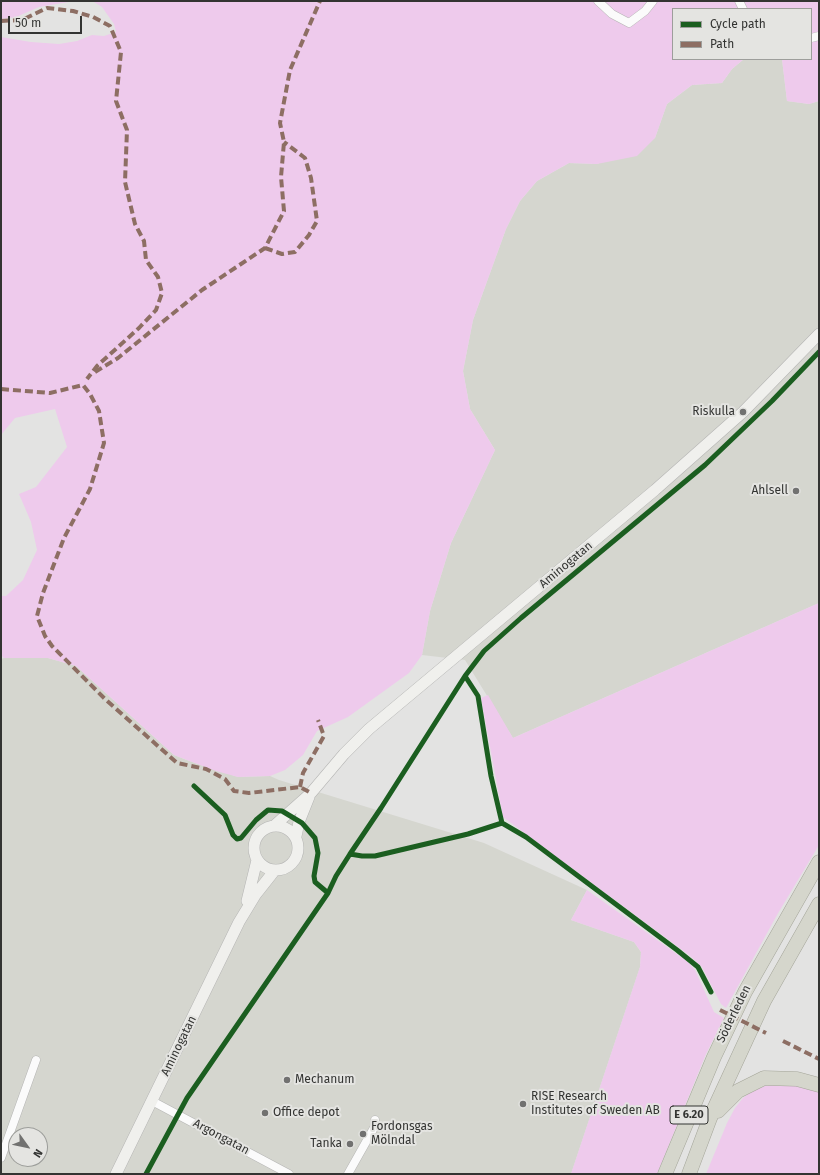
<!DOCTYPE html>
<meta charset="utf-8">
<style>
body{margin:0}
#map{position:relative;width:820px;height:1175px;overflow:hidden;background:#e3e3e2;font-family:"Fira Sans",sans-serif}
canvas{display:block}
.frame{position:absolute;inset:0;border:2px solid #333432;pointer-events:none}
.legend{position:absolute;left:672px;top:8px;width:140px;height:52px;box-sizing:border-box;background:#e4e4e1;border:1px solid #9d9e9b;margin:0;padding:5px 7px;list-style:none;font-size:12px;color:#333432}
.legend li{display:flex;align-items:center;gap:8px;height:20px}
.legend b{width:20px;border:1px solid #9d9e9b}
.north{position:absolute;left:8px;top:1127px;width:40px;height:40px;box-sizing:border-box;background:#e4e4e1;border:1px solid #9d9e9b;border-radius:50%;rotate:123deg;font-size:11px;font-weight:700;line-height:16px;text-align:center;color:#333432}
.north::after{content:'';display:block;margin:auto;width:14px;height:18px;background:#717170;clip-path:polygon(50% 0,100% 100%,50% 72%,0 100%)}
.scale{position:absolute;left:8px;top:16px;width:74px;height:18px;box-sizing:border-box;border:2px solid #333432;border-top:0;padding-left:5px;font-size:12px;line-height:14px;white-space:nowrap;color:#333432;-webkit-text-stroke:3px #e4e4e1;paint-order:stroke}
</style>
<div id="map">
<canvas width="820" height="1175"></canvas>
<div class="frame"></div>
<ul class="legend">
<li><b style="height:5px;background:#1b5e20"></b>Cycle path</li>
<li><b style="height:5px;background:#8d6e63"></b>Path</li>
</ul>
<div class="north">N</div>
<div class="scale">50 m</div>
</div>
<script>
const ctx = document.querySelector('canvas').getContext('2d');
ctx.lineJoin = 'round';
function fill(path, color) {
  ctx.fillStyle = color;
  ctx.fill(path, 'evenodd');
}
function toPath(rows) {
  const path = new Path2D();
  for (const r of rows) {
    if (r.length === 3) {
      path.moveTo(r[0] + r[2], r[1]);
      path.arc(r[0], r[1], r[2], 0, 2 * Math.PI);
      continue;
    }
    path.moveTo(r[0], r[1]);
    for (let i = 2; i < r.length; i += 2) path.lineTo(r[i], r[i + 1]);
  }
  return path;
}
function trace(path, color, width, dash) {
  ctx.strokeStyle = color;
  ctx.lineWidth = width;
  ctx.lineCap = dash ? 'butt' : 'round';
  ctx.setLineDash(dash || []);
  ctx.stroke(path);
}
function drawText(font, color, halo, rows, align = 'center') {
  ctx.font = font + ' "Fira Sans",sans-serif';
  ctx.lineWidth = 4;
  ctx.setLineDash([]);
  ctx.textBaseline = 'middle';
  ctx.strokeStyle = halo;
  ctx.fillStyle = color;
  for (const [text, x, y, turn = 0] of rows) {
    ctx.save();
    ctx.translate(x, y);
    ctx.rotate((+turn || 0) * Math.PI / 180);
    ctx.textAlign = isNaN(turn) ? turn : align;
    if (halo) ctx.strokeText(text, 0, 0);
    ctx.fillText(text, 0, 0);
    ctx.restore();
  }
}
fill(toPath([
 [744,59,782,59,787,101,809,104,819,101,819,603,513,738,465,660,422,655,430,611,451,543,495,450,470,409,463,371,473,320,506,229,520,201,537,181,569,163,597,164,655,138,667,104,692,85,722,83,732,69],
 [4,658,48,658,76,666,174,755,192,762,238,777,270,776,279,780,484,843,587,890,571,920,634,942,641,952,640,967,571,1174,1,1174,1,659],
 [16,1135,40,1135,40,1159,16,1159]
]), '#d5d6cf');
fill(toPath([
 [1,1,75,1,39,7,16,17,1,19],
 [87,1,819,1,819,101,809,104,787,101,782,59,811,59,811,9,673,9,673,59,744,59,732,69,722,83,692,85,667,104,655,138,637,156,597,164,569,163,537,181,520,201,506,229,473,320,463,371,470,409,495,450,451,543,430,611,422,655,409,673,348,717,317,731,303,755,285,770,270,776,238,777,216,771,174,755,76,666,48,658,4,658,1,655,1,596,6,596,23,580,37,550,31,522,19,494,36,487,67,447,55,409,15,418,1,435,1,37,31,42,59,44,77,41,92,35,104,36,116,32,114,24,102,7,94,2],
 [819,603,819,845,777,915,726,1008,721,1004,702,967,689,955,503,817,481,698,488,695,513,738],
 [587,890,688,962,695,970,714,1012,724,1018,706,1054,657,1174,571,1174,640,967,641,952,634,942,571,920],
 [779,1084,793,1084,819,1090,819,1174,706,1174,727,1123,735,1108,743,1098,752,1091,765,1086]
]), '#eecaec');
const street = toPath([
 [598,1,612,14,629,23,645,11,653,1],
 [739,1,743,9],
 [811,38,819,36],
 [152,1101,289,1174],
 [1,1158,36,1060],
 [348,1174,375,1126,375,1120]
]);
const secondary = toPath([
 [275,825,311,793,344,754,369,729,655,490,743,412,819,334],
 [276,848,22],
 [296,836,299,822,309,797],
 [247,901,257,860],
 [116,1174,239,922,256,894,275,870]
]);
const highway = toPath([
 [718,1111,738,1091,764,1078,797,1079,819,1085],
 [665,1174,714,1057,745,992,819,862],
 [689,1174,710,1118,764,1001,819,904]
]);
trace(street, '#b5b5b4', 9);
trace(secondary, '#b5b5b4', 12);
trace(highway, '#a4a599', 15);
trace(street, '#fbfbfb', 8);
trace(secondary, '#f0f0ed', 11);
trace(highway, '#d5d6cc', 14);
trace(toPath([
 [1,21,22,20,47,8,73,11,93,17,110,26,121,52,116,101,127,130,125,182,135,224,144,241,146,260,158,277,162,293,156,310,139,328,97,366,87,379],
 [265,248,282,254,295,252,309,235,317,221,311,178,305,158,284,142],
 [95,372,118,358,202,290,265,248,284,211,281,177,284,142,280,123,290,70,320,1],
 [1,389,50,393,83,385,90,394,99,411,104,443,90,489,64,538,43,593,37,616,45,636,52,646,105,699,177,763,206,769,225,779,234,791,249,793,300,787,311,793],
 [300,787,303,773,324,736,318,720],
 [720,1010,766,1033],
 [783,1041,819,1059]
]), '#8d6e63', 4, [8, 4]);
trace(toPath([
 [465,676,478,696,491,776,502,823],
 [194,786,225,815,233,835,237,839,241,838,256,820,268,810,282,811,302,823,315,838,318,853,314,876,315,882,328,893],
 [350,854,381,808,465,676,484,651,521,618,705,465,772,401,819,352],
 [146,1174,187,1098,328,893,336,876,350,854,362,856,375,856,468,834,502,823,526,837,677,950,698,967,711,992]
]), '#1b5e20', 5);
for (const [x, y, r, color] of [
 [743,412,4,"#717170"],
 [796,491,4,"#717170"],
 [287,1080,4,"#717170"],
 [523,1104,4,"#717170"],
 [265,1113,4,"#717170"],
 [363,1134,4,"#717170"],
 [350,1144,4,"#717170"]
]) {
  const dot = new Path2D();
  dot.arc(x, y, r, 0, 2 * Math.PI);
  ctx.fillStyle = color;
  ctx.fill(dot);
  trace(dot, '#e4e4e1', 1.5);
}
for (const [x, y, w] of [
 [689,1115,38]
]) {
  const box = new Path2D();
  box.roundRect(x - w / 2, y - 9, w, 18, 3);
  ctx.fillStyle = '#e4e4e1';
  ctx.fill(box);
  trace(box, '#333432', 1);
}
drawText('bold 11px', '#333432', null, [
 ["E 6.20",689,1115]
]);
drawText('12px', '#333432', '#e4e4e1', [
 ["Riskulla",735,412,"right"],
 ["Ahlsell",788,491,"right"],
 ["Mechanum",295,1080],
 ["RISE Research",531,1097],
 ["Institutes of Sweden AB",531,1111],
 ["Office depot",273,1113],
 ["Fordonsgas",371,1127],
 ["Mölndal",371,1141],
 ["Tanka",342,1144,"right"]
], 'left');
drawText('12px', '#333432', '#e4e4e1', [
 ["Aminogatan",566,565,-40],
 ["Söderleden",734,1014,-64],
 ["Aminogatan",179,1046,-64],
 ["Argongatan",221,1137,28]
]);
</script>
